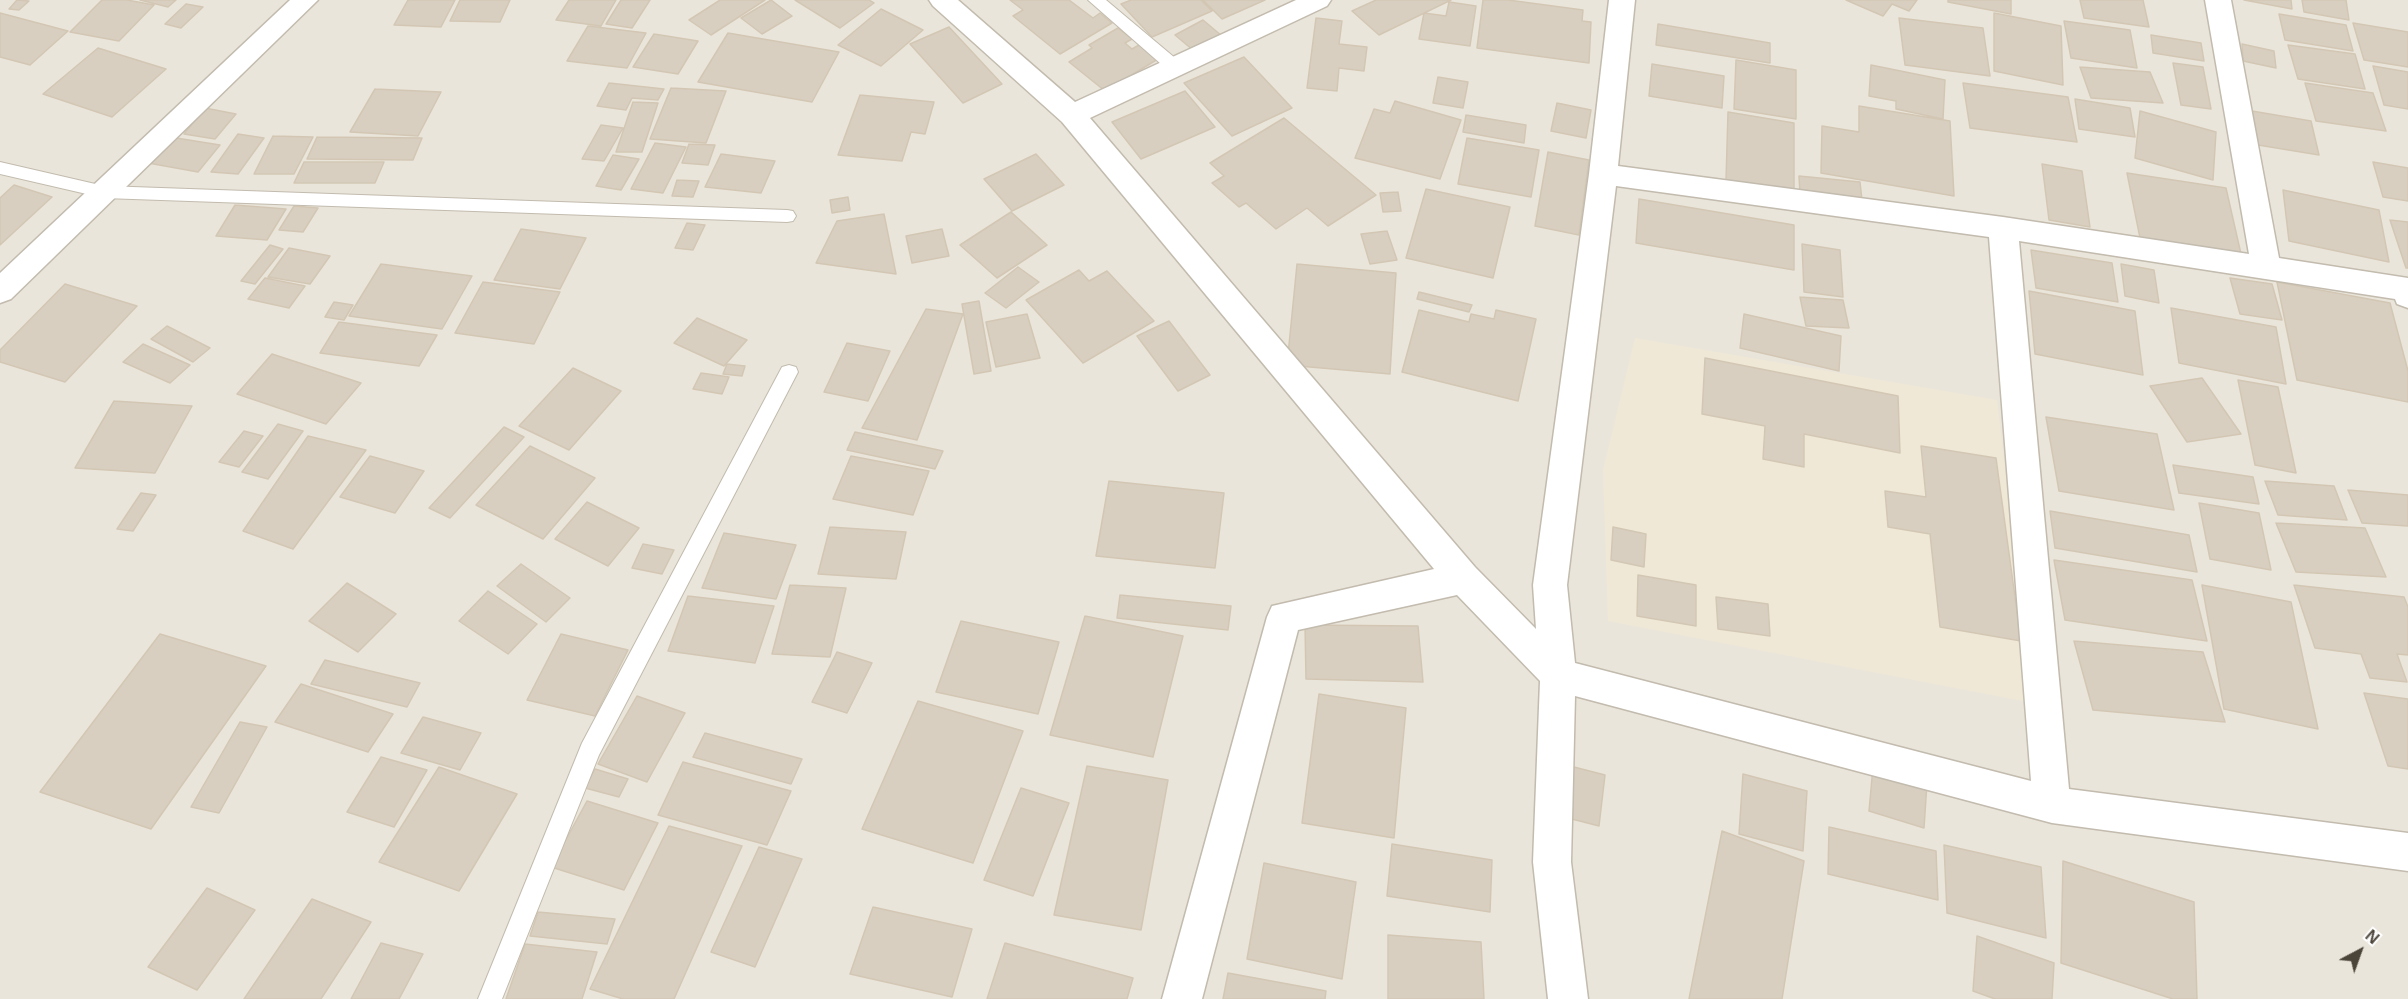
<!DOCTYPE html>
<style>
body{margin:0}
#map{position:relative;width:2408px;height:999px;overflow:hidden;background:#f6f3ec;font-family:Arial,sans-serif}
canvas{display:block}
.north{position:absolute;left:2330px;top:921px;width:60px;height:60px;-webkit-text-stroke:4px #fff;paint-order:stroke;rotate:41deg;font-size:16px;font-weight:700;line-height:24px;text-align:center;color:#4b4439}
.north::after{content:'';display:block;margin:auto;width:21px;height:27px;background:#4b4439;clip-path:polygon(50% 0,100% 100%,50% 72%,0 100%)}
</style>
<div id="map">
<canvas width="2408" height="999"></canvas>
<div class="north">N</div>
</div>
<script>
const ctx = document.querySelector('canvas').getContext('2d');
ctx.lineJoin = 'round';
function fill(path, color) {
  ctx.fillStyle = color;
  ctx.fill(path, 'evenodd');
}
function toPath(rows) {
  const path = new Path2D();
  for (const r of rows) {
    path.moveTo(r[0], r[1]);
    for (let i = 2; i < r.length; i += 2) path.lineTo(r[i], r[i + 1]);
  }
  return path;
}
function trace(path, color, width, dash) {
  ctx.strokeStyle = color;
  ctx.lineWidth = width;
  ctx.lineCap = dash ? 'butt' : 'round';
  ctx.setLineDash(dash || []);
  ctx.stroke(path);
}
fill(toPath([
 [0,0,2408,0,2408,999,0,999]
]), '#eae5da');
fill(toPath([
 [1635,338,1997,400,2033,703,1608,621,1603,470]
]), '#efe8d6');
const building = toPath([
 [17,0,29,1,19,10,9,9,17,0],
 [102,0,127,0,154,5,119,41,70,32,102,0],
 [140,0,176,0,168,7,140,0],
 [408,0,455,0,441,27,394,25,408,0],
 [460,0,510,0,500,22,450,21,460,0],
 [569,0,616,0,601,26,556,20,569,0],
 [621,0,650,0,632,28,606,24,621,0],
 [720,0,765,0,711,35,689,20,720,0],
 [771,0,792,16,762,34,741,18,771,0],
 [795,0,869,0,874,3,840,28,795,0],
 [1010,0,1069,0,1093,18,1100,13,1112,23,1060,54,1013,16,1023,10,1010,0],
 [1131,0,1201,0,1212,11,1152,37,1121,4,1131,0],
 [1203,0,1265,0,1222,19,1203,0],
 [1376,0,1451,0,1379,35,1352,11,1376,0],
 [1483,0,1508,0,1583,10,1582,21,1591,22,1589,63,1477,48,1483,0],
 [1846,0,1917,0,1909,11,1892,4,1883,16,1846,0],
 [1948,0,2011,0,2011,14,1948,2,1948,0],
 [2080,0,2143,0,2149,27,2084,18,2080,0],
 [2244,0,2291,0,2292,9,2244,0],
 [2302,0,2346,0,2349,20,2304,12,2302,0],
 [1449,2,1476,6,1470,46,1419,39,1424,13,1446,16,1449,2],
 [186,4,203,7,181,28,165,24,186,4],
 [881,9,923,30,881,66,838,45,881,9],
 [0,13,68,31,30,65,0,57,0,13],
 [1994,13,2061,26,2063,85,1994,71,1994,13],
 [2279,14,2346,25,2353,51,2285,40,2279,14],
 [1316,18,1342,21,1339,44,1367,47,1364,71,1339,68,1337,91,1307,88,1316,18],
 [1899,18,1983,28,1990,76,1905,65,1899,18],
 [1203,20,1222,36,1194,51,1175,35,1203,20],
 [2064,21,2130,30,2137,68,2071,58,2064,21],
 [2353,23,2408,32,2408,67,2364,60,2353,23],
 [1658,24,1770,43,1770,63,1656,45,1658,24],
 [588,26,646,33,627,68,567,61,588,26],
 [949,27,1002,84,963,103,910,44,949,27],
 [1118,28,1132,39,1125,43,1132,49,1139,45,1158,59,1105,91,1069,62,1092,48,1089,45,1118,28],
 [728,33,839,52,812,102,698,82,728,33],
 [654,34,698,41,678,74,633,67,654,34],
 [2151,35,2201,43,2204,61,2153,53,2151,35],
 [2242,44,2274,51,2276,68,2243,61,2242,44],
 [2288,45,2355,54,2365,89,2298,79,2288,45],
 [98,48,166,69,112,117,43,94,98,48],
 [1244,57,1292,108,1232,136,1184,83,1244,57],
 [1736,60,1796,70,1796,119,1734,109,1736,60],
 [2173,63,2203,67,2211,109,2181,105,2173,63],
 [1652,64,1724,76,1722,108,1649,96,1652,64],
 [1871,65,1945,80,1943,119,1896,109,1896,101,1869,96,1871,65],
 [2373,66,2408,72,2408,109,2384,105,2373,66],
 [2080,67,2150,72,2163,103,2091,98,2080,67],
 [1438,77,1468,82,1463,108,1433,103,1438,77],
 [609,83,664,89,658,100,632,98,626,110,597,106,609,83],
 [1963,83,2068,97,2077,142,1970,128,1963,83],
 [2305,83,2373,93,2386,131,2316,121,2305,83],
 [671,88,726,91,706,143,650,139,671,88],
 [375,89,441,92,418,136,350,132,375,89],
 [1185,91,1215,127,1141,159,1112,122,1185,91],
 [860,95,934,102,925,134,911,132,902,161,838,155,860,95],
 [2075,99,2130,108,2135,137,2079,129,2075,99],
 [1395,101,1461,120,1440,179,1355,158,1374,109,1390,113,1395,101],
 [633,102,658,103,642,152,616,152,633,102],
 [1557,103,1591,110,1586,138,1551,131,1557,103],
 [1859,106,1950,121,1954,196,1821,173,1822,126,1859,132,1859,106],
 [205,108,236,114,215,139,184,134,205,108],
 [2140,111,2216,132,2213,180,2135,158,2140,111],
 [2252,111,2311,121,2319,155,2258,145,2252,111],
 [1728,112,1794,123,1794,191,1726,180,1728,112],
 [1466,115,1526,125,1524,143,1463,132,1466,115],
 [1284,118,1376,195,1328,226,1307,208,1276,229,1246,203,1239,207,1212,183,1224,176,1210,163,1284,118],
 [601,125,623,128,604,161,582,159,601,125],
 [238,134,264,138,238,174,211,172,238,134],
 [273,136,313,137,294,174,254,174,273,136],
 [170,137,220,145,198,172,148,163,170,137],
 [317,137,422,138,413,160,307,159,317,137],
 [1467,138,1539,150,1531,197,1458,184,1467,138],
 [655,143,686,147,663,193,631,189,655,143],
 [689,144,715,145,708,165,682,163,689,144],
 [1548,152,1589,160,1579,235,1535,226,1548,152],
 [721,154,775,161,761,193,705,187,721,154],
 [1036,154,1064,185,1012,211,984,179,1036,154],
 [613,155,639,159,621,190,596,186,613,155],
 [304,162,384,162,375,183,294,183,304,162],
 [2373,162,2408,168,2408,201,2383,197,2373,162],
 [2042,164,2082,171,2090,227,2049,220,2042,164],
 [2127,173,2226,188,2241,254,2140,238,2127,173],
 [1799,176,1860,182,1862,200,1800,194,1799,176],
 [677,180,699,181,693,197,672,196,677,180],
 [14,185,52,197,0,245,0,198,14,185],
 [1426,189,1510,207,1493,278,1406,258,1426,189],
 [2283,190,2379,210,2389,262,2289,241,2283,190],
 [1398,192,1401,211,1383,212,1380,193,1398,192],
 [848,197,850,210,832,213,830,200,848,197],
 [1639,199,1794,225,1794,270,1636,243,1639,199],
 [235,205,286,209,267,240,216,236,235,205],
 [294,206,318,208,303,232,279,230,294,206],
 [1011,212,1047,245,997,278,960,245,1011,212],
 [884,214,896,274,816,263,837,221,884,214],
 [2390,220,2408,222,2408,268,2406,268,2390,220],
 [687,223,705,225,693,250,675,248,687,223],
 [521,229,586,238,560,289,494,280,521,229],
 [942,229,949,256,912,263,906,236,942,229],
 [1387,231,1397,260,1370,264,1361,234,1387,231],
 [1802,244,1840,250,1843,297,1804,292,1802,244],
 [270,245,283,249,255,284,241,281,270,245],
 [289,248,330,256,310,284,268,277,289,248],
 [2031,250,2112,263,2118,302,2036,288,2031,250],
 [381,264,472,276,442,329,349,316,381,264],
 [1297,264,1396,273,1390,374,1287,365,1297,264],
 [2121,264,2154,270,2159,303,2125,296,2121,264],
 [1018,267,1039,282,1006,308,985,293,1018,267],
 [1079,270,1089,281,1107,271,1154,321,1083,363,1026,300,1079,270],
 [265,278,305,286,289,308,248,299,265,278],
 [2230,278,2272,284,2282,320,2240,314,2230,278],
 [483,282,560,292,534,344,455,333,483,282],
 [2277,282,2390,303,2408,371,2408,402,2297,380,2277,282],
 [65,284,137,306,65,382,0,362,0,350,65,284],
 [2029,291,2135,311,2143,375,2035,354,2029,291],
 [1419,292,1472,305,1469,312,1417,299,1419,292],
 [1800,297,1843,300,1849,328,1806,326,1800,297],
 [979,301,991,371,974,374,962,304,979,301],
 [334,302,353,305,344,320,325,317,334,302],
 [2171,308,2276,327,2286,384,2179,363,2171,308],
 [926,309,963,314,917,440,862,428,926,309],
 [1419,310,1469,322,1471,314,1494,319,1496,310,1536,319,1518,401,1402,372,1419,310],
 [1027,314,1040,358,996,367,986,322,1027,314],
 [1744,314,1841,336,1839,371,1740,348,1744,314],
 [697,318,747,340,724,366,674,343,697,318],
 [1169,321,1210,375,1178,391,1137,336,1169,321],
 [339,322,437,335,419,366,320,353,339,322],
 [167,326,210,348,193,362,151,339,167,326],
 [847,343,890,351,868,401,824,392,847,343],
 [143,344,190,365,170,383,123,362,143,344],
 [272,354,361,383,326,424,237,394,272,354],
 [1705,358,1898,396,1900,453,1804,434,1804,467,1763,459,1765,426,1702,414,1705,358],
 [727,364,745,366,742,376,723,374,727,364],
 [573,368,621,391,569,450,519,426,573,368],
 [701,373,729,377,722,394,693,389,701,373],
 [2202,378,2241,434,2187,442,2150,386,2202,378],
 [2238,380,2278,387,2296,473,2255,465,2238,380],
 [114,401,192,406,155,473,75,468,114,401],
 [2046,417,2157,434,2174,510,2059,491,2046,417],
 [278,424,303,431,268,479,242,472,278,424],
 [504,427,524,437,450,518,429,508,504,427],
 [244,431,263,436,239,467,219,462,244,431],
 [855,432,943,451,935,469,847,450,855,432],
 [308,436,366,450,293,549,243,531,308,436],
 [530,446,595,478,543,539,476,505,530,446],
 [1921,446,1996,458,2021,641,1940,627,1930,534,1888,527,1885,491,1926,497,1921,446],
 [370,456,424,471,395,513,340,497,370,456],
 [851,456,929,471,913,515,833,499,851,456],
 [2173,465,2253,477,2259,504,2179,493,2173,465],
 [1109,481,1224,493,1215,568,1096,556,1109,481],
 [2265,481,2334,486,2347,520,2278,515,2265,481],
 [2348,490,2408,495,2408,526,2362,523,2348,490],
 [141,493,156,495,133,531,117,529,141,493],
 [587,502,639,528,608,566,555,539,587,502],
 [2199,503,2259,513,2271,570,2210,559,2199,503],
 [2050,511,2189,535,2197,572,2055,548,2050,511],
 [2276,523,2365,528,2386,577,2296,572,2276,523],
 [830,527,906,532,896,579,818,574,830,527],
 [1613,527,1646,534,1644,567,1611,560,1613,527],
 [724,533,796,545,776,599,702,588,724,533],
 [643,544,674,550,662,574,632,568,643,544],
 [2054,560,2192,580,2207,641,2065,620,2054,560],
 [521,564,570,598,546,622,497,586,521,564],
 [1638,575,1696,585,1696,626,1637,616,1638,575],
 [347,583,396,614,358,652,309,621,347,583],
 [790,585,846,588,830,657,772,654,790,585],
 [2202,585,2291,602,2318,729,2224,709,2202,585],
 [2294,585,2404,597,2408,607,2408,655,2397,654,2407,682,2370,678,2361,654,2315,648,2294,585],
 [488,591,537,624,508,654,459,621,488,591],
 [1120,595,1231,606,1228,630,1117,618,1120,595],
 [688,596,774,606,755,663,668,651,688,596],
 [1716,597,1768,604,1770,636,1718,629,1716,597],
 [1085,616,1183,636,1153,757,1050,735,1085,616],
 [961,621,1059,642,1038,714,936,692,961,621],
 [1305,625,1418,626,1423,682,1306,679,1305,625],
 [160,634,266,666,151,829,40,792,160,634],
 [561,634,628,650,595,716,527,700,561,634],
 [2074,641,2203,652,2225,722,2093,710,2074,641],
 [837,652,872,663,847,713,812,702,837,652],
 [325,660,420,683,407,707,311,684,325,660],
 [301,684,393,714,368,752,275,722,301,684],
 [2364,693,2408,699,2408,769,2388,766,2364,693],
 [1319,694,1406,708,1394,838,1302,823,1319,694],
 [637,696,685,713,647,782,598,764,637,696],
 [918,701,1023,731,973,863,862,829,918,701],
 [423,717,481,733,460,770,401,753,423,717],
 [240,722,267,727,219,813,191,807,240,722],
 [705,733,802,759,791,784,693,757,705,733],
 [381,757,427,770,394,827,347,812,381,757],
 [683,762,791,791,767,845,658,815,683,762],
 [1087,766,1168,780,1141,930,1054,915,1087,766],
 [439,767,517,794,459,891,379,862,439,767],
 [1574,767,1605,775,1599,826,1568,818,1574,767],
 [1873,767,1927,783,1924,828,1869,811,1873,767],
 [595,769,628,779,619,797,585,788,595,769],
 [1743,774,1807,791,1803,851,1739,834,1743,774],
 [1021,788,1069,803,1033,896,984,880,1021,788],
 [587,801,658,823,624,890,551,867,587,801],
 [669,826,742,846,674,999,623,999,590,989,669,826],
 [1829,827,1936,851,1938,900,1828,874,1829,827],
 [1722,831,1804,861,1782,999,1689,999,1722,831],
 [1392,844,1492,860,1490,912,1387,896,1392,844],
 [1944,845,2041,867,2046,938,1947,913,1944,845],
 [759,847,802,859,755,967,711,952,759,847],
 [2063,861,2194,902,2197,999,2173,999,2061,963,2063,861],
 [1264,863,1356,882,1342,979,1247,959,1264,863],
 [207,888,255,910,197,990,148,967,207,888],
 [312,899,371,922,321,999,244,999,312,899],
 [873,907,972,929,952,997,850,974,873,907],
 [538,912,615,919,607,944,530,936,538,912],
 [1388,935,1481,942,1484,999,1388,999,1388,935],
 [1977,936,2054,963,2052,999,1995,999,1973,991,1977,936],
 [381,943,423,954,399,999,351,999,381,943],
 [1005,943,1133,978,1127,999,987,999,1005,943],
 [525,944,597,952,582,999,506,999,525,944],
 [1228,973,1326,991,1325,999,1223,999,1228,973]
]);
fill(building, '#d8cfc1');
trace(building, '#d3c7b4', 1.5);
const lane = toPath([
 [1088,0,1106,0,1181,63,1183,67,1181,71,1169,71,1088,0],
 [0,162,104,186,787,210,793,211,796,216,793,221,787,222,104,198,0,174,0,162],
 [789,365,796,367,798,372,599,755,502,999,478,999,582,743,782,367,789,365]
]);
const street = toPath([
 [290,0,318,0,11,299,0,303,0,273,290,0],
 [929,0,958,0,1075,102,1296,0,1331,0,1327,6,1090,118,1475,567,1536,629,1533,585,1589,174,1609,0,1635,0,1618,166,2003,217,2249,254,2205,0,2231,0,2279,258,2408,278,2408,308,2397,304,2395,299,2019,241,2069,789,2408,833,2408,871,2052,823,1575,696,1571,862,1588,999,1548,999,1533,862,1540,681,1457,595,1298,630,1202,999,1162,999,1267,617,1272,606,1434,569,1062,122,933,6,929,0],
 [1616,186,1989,237,2031,781,1575,663,1567,585,1616,186]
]);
trace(lane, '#c2bbae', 2);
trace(street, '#c2bbae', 3);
fill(lane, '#fff');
fill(street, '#fff');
</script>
